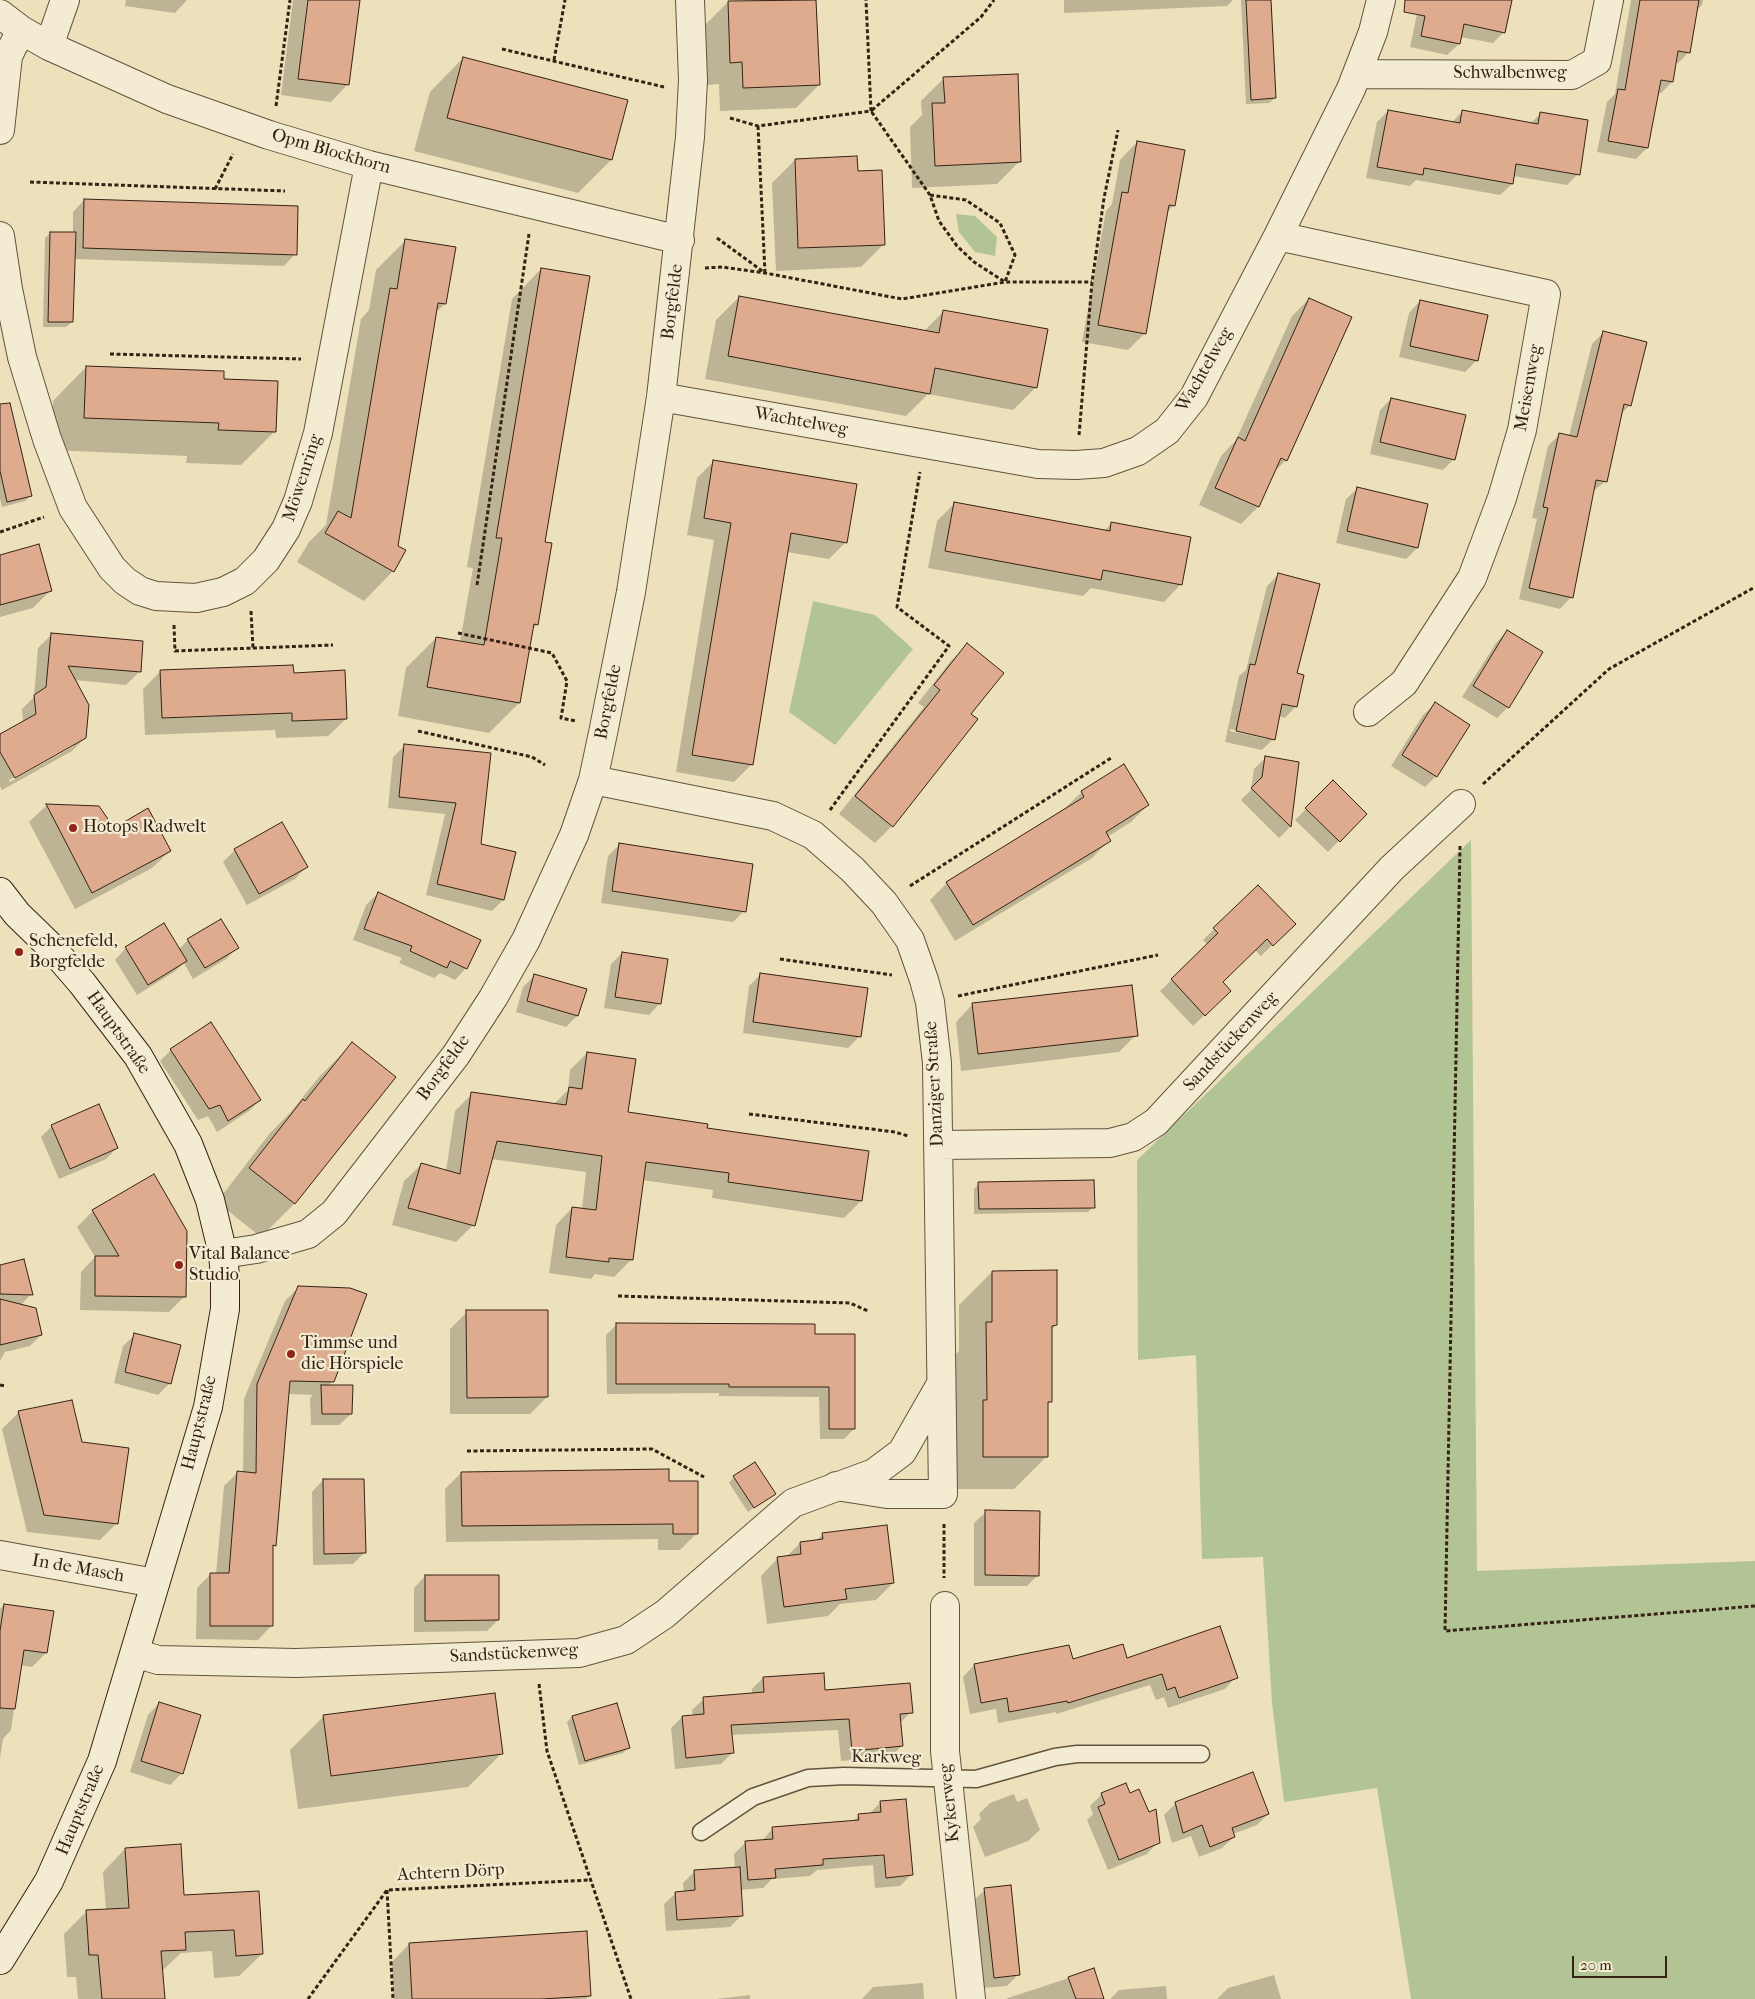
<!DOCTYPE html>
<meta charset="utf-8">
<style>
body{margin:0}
#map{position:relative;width:1755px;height:1999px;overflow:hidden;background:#ede1bb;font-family:"IM FELL French Canon",serif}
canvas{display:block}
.scale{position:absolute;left:1572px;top:1956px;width:95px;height:22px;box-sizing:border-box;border:2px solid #352214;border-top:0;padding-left:6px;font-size:15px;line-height:18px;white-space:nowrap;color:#352214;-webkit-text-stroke:4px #f3ecd3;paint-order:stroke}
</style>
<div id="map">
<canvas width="1755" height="1999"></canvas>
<div class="scale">20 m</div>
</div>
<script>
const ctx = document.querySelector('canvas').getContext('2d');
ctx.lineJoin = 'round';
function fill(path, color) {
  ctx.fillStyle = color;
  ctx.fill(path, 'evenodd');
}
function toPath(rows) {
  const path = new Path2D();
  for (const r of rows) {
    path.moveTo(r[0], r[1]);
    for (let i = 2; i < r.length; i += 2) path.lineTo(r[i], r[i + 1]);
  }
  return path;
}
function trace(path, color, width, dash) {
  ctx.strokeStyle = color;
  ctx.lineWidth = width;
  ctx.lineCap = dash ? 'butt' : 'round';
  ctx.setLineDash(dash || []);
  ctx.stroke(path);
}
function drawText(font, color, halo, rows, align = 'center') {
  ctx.font = font + ' "IM FELL French Canon",serif';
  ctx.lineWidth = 4.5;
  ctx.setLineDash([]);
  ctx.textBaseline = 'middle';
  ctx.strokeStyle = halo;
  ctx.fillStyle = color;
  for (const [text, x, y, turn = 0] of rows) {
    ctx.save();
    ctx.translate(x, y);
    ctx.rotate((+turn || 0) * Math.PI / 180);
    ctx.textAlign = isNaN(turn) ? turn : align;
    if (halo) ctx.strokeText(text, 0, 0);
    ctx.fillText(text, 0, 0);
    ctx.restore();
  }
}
fill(toPath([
 [956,214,975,216,997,237,995,256,975,252,959,232],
 [813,601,875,615,913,649,835,745,789,712],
 [1471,840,1477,1571,1755,1561,1755,1999,1411,1999,1377,1788,1284,1802,1272,1703,1263,1557,1202,1559,1196,1355,1138,1360,1137,1160]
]), '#b3c494');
fill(toPath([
 [126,0,187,0,175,13,125,6],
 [293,0,359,0,348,84,331,102,281,95],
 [815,0,819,85,796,108,720,111,719,84,707,85,705,25,728,2],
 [1064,0,1233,0,1227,6,1064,13],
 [1241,0,1269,0,1275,98,1269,103,1246,104],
 [1420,0,1507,0,1504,32,1493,43,1460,37,1459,44,1447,55,1410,47],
 [1631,0,1703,0,1702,5,1696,11,1689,52,1678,63,1675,63,1672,82,1661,93,1658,93,1647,148,1636,159,1597,152,1607,102,1615,94],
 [463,58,626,101,611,160,578,193,414,151,430,92],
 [944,78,1020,161,997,184,912,188,910,127,922,115,921,101],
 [1388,111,1452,122,1463,111,1530,124,1541,113,1578,174,1567,185,1513,176,1512,184,1500,195,1416,180,1410,186,1366,178,1377,122],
 [1137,142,1174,205,1167,212,1145,333,1128,350,1082,342,1106,211,1112,204,1120,160],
 [795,160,857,172,884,244,861,267,776,271,772,183],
 [84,200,295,254,284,266,74,259,72,322,66,327,43,327,45,238,50,233,73,233,73,212],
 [406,240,445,304,435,313,393,571,364,601,297,562,309,542,326,525,361,319,369,310,376,270],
 [541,269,544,543,537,624,532,630,519,703,489,733,398,716,406,668,436,638,460,642,473,568,467,567,512,299],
 [739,297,923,332,944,311,1036,387,1013,410,928,394,906,416,705,379,716,320],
 [1309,299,1286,460,1272,474,1258,507,1241,524,1199,505,1221,456,1236,440,1292,316],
 [1420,301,1487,316,1476,361,1465,372,1399,357,1409,313],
 [1604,332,1630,405,1620,415,1606,481,1592,492,1571,597,1560,609,1519,599,1537,519,1532,518,1548,446,1560,434,1569,436,1592,344],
 [86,367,276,383,274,432,241,465,186,463,187,456,52,450,53,401],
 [1391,399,1454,459,1443,470,1370,454,1380,410],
 [0,413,30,496,25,501,2,507,0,498],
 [714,461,846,542,829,559,787,552,752,764,734,782,676,772,714,540,687,535,697,478],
 [1358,488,1427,505,1417,548,1406,559,1336,543,1346,499],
 [954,504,1104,531,1111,524,1181,584,1164,602,1091,588,1083,596,928,568,937,521],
 [0,556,51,590,33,608,0,617],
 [1278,575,1295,674,1296,706,1285,718,1278,716,1273,739,1262,750,1225,742,1239,676,1246,670,1267,586],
 [1230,729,1267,737,1267,739,1230,731],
 [1507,631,1508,707,1497,718,1462,697,1496,643],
 [51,635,139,672,126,685,74,680,85,738,72,751,2,790,0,786,0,735,23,722,22,709,34,697,38,648],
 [74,743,74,746,10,782,9,780],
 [967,645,970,714,892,826,875,843,839,814,924,707,918,703,950,662],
 [161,671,292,674,346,719,328,736,276,738,275,730,145,735,143,689],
 [1435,704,1436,776,1425,787,1391,766,1423,715],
 [405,745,490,754,480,845,503,900,492,911,426,895,445,814,388,808,393,757],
 [1265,758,1298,763,1290,827,1279,838,1241,800,1251,790,1254,769],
 [1333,782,1365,814,1328,852,1295,820],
 [1082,792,1148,805,1131,822,1107,837,1109,841,1092,858,955,941,930,900,947,883,1064,809],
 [46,806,99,808,113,829,170,851,152,868,75,909,29,822],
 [620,844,744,911,733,922,601,903,608,856],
 [235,850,306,867,295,879,247,905,223,862],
 [1258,886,1294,924,1261,956,1255,950,1222,982,1218,1002,1193,1026,1160,991,1208,945,1203,940],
 [378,893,466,968,455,980,440,973,434,978,399,963,402,958,353,940,366,905],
 [188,940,237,948,226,959,193,979,184,963,174,972,137,995,115,960,126,948,178,950],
 [622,953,660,1003,649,1015,604,1008,611,964],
 [761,974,860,1036,848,1048,743,1033,749,986],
 [535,975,577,1016,566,1027,516,1012,523,987],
 [973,1004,1136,1035,1119,1052,961,1071,956,1022],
 [352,1044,395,1077,294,1204,261,1237,217,1202,270,1133,290,1113,319,1077],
 [171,1050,260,1100,249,1111,217,1132,208,1116,198,1120,160,1061],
 [587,1053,627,1113,706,1130,861,1201,844,1218,712,1198,713,1190,642,1180,631,1260,614,1277,595,1274,591,1279,549,1273,556,1225,572,1208,582,1209,586,1172,491,1159,473,1225,456,1242,392,1225,404,1181,421,1165,446,1171,455,1111,472,1094,553,1105,568,1090,570,1070],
 [52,1126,117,1148,106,1159,59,1179,41,1137],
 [153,1175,185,1296,169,1312,80,1310,81,1272,95,1257,77,1227,93,1211],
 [979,1183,1093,1207,1088,1212,974,1214,974,1189],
 [0,1266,31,1294,20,1306,41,1335,30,1346,5,1352,0,1361],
 [992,1272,1056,1325,1051,1330,1051,1401,1046,1406,1047,1456,1014,1489,951,1489,954,1356,959,1351,959,1305],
 [299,1287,333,1381,328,1386,351,1414,339,1425,311,1425,310,1398,313,1395,288,1394,275,1545,272,1548,271,1626,258,1640,196,1639,197,1588,211,1574,216,1574,224,1486,237,1473,243,1473,244,1399,285,1301],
 [467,1312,547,1397,530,1414,450,1414,450,1329],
 [616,1325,814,1336,854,1429,844,1439,820,1439,819,1397,719,1396,719,1393,607,1394,606,1335],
 [135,1335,170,1383,158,1395,114,1383,123,1346],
 [19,1412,81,1443,117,1523,100,1540,27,1532,2,1429],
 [461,1473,668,1482,696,1534,680,1550,658,1550,658,1539,446,1542,445,1489],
 [734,1477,774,1493,748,1512,729,1483],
 [323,1480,364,1553,353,1564,313,1565,312,1492],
 [986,1512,1038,1575,1027,1586,974,1586,974,1523],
 [823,1534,893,1583,876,1600,840,1604,828,1616,767,1624,761,1576,778,1558,786,1557,800,1543,816,1541],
 [425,1576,498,1620,487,1631,414,1632,414,1588],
 [4,1605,46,1653,32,1667,20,1665,11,1730,3,1739,0,1758,0,1609],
 [1068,1647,1072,1661,1126,1660,1236,1677,1225,1689,1168,1708,1164,1697,1156,1700,1150,1685,1056,1714,1056,1712,998,1723,996,1709,970,1714,963,1677,974,1665],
 [763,1678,911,1712,900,1723,902,1746,890,1757,841,1761,838,1730,731,1735,732,1753,721,1764,675,1769,671,1728,682,1717,693,1716,692,1710,704,1699,752,1694,752,1689],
 [159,1703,182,1773,170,1785,130,1772,148,1715],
 [323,1717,501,1754,468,1787,298,1809,290,1750],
 [572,1717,628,1748,623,1753,579,1765,567,1722],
 [1014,1794,1017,1802,1027,1798,1040,1830,1028,1841,985,1857,973,1827,981,1819,979,1814,990,1803],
 [1102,1794,1129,1795,1158,1842,1147,1854,1108,1870,1087,1820,1093,1814,1090,1806],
 [881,1802,911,1875,900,1886,875,1888,873,1865,817,1870,810,1876,772,1879,763,1888,740,1890,742,1915,730,1927,666,1931,664,1904,676,1893,684,1892,683,1883,694,1872,735,1869,734,1854,746,1842,762,1841,773,1828,852,1822,859,1815,869,1814],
 [1176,1803,1268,1814,1257,1825,1233,1834,1234,1837,1222,1848,1199,1857,1191,1836,1172,1843,1164,1815],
 [125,1849,183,1896,258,1892,262,1954,239,1976,214,1978,212,1951,181,1953,161,1972,164,1999,78,1999,76,1977,67,1977,64,1934,87,1911,106,1910,103,1872],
 [985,1890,1019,1974,1007,1986,983,1988,973,1901],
 [409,1944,590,1995,586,1999,394,1999,392,1962],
 [1093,1970,1097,1999,1007,1999,1008,1998],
 [1274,1975,1281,1999,1217,1999,1228,1988],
 [923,1983,924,1999,862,1999,873,1987],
 [1166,1986,1167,1999,1110,1999,1119,1990],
 [750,1995,750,1999,716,1999]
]), '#0003');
const building = toPath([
 [308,0,360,0,349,85,298,79,308,0],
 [816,0,820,85,743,88,742,62,730,63,728,1,816,0],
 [1246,0,1271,0,1276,98,1251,100,1246,0],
 [1405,0,1512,0,1505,33,1464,24,1460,44,1421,36,1425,16,1404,12,1405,0],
 [1640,0,1699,0,1690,53,1678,51,1673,82,1661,80,1648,148,1608,141,1618,89,1625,90,1640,0],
 [463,57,628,100,612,160,447,118,463,57],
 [1018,74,1021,162,935,166,932,103,945,103,943,77,1018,74],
 [1388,110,1460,123,1462,110,1538,124,1540,112,1588,120,1580,175,1516,164,1513,184,1424,168,1423,175,1377,167,1388,110],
 [1137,141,1185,150,1175,206,1169,205,1146,334,1098,325,1122,192,1128,193,1137,141],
 [857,156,858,171,882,170,885,245,798,248,795,159,857,156],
 [84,199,298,206,297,255,83,248,84,199],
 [50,232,76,232,73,322,48,322,50,232],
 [405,239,456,247,446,304,438,303,398,546,406,550,394,572,325,533,338,511,351,518,390,288,397,289,405,239],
 [541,268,590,276,545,542,552,543,538,625,534,624,520,703,427,687,436,637,484,645,502,538,496,538,541,268],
 [739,296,939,333,943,310,1048,329,1037,388,935,368,930,394,728,356,739,296],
 [1309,298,1352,317,1287,461,1281,458,1259,507,1215,488,1238,437,1245,441,1309,298],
 [1420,300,1488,315,1478,361,1410,346,1420,300],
 [1603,331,1647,342,1631,406,1624,404,1607,482,1596,480,1573,598,1529,588,1548,508,1543,507,1559,433,1577,437,1603,331],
 [86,366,224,371,224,379,278,381,276,432,218,430,219,423,84,418,86,366],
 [1391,398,1466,415,1455,460,1380,442,1391,398],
 [10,403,32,496,7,502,0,471,0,404,10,403],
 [713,460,857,484,847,543,791,533,753,765,692,755,731,523,704,518,713,460],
 [1357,487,1428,504,1418,548,1347,531,1357,487],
 [954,502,1110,531,1111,522,1191,537,1182,585,1103,570,1101,580,945,551,954,502],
 [39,544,52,591,0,605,0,555,39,544],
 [1278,573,1320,584,1297,673,1304,675,1297,707,1282,704,1275,740,1236,731,1250,664,1255,665,1278,573],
 [1507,630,1543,652,1509,708,1473,686,1507,630],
 [51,633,143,641,141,672,68,666,89,705,86,738,15,778,0,752,0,734,36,714,34,695,46,687,51,633],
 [967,643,1004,673,971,714,978,719,893,827,855,796,940,690,934,685,967,643],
 [293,665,294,673,345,670,347,719,292,721,292,713,162,718,160,670,293,665],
 [1435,702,1470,725,1437,777,1402,755,1435,702],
 [404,744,491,753,481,844,516,852,504,900,437,884,456,803,399,797,404,744],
 [1265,756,1299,762,1291,827,1251,788,1262,777,1265,756],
 [1124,764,1149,805,1106,832,1111,841,973,925,946,882,1084,797,1081,791,1124,764],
 [1333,780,1367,814,1340,842,1305,808,1333,780],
 [46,804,99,806,114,828,148,808,171,851,92,893,46,804],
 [282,822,308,867,259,894,234,849,282,822],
 [619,843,753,864,746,912,612,891,619,843],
 [1258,885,1296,924,1273,946,1267,939,1223,982,1231,991,1205,1016,1171,979,1218,933,1213,928,1258,885],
 [378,892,481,940,467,969,450,961,447,968,410,951,412,946,364,929,378,892],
 [221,919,239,948,205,968,187,939,221,919],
 [164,923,187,961,148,985,125,947,164,923],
 [622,952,668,959,661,1004,615,997,622,952],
 [760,973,868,988,861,1037,753,1022,760,973],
 [534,974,587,989,578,1016,527,1001,534,974],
 [1132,985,1138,1036,978,1054,972,1003,1132,985],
 [211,1022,261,1100,228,1121,220,1105,209,1109,170,1049,211,1022],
 [352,1042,396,1077,295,1204,249,1168,303,1099,305,1101,352,1042],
 [587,1052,636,1059,628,1112,708,1124,707,1128,869,1151,862,1201,728,1182,729,1173,646,1162,633,1260,609,1258,609,1262,566,1257,572,1207,596,1210,602,1156,497,1141,475,1226,408,1208,421,1163,460,1174,471,1092,566,1105,569,1087,582,1089,587,1052],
 [99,1104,118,1148,70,1169,51,1125,99,1104],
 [154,1174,187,1231,186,1297,95,1296,95,1256,119,1256,92,1210,154,1174],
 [1094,1180,1095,1208,979,1209,978,1182,1094,1180],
 [24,1259,33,1295,0,1294,0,1265,24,1259],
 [1057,1270,1057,1325,1052,1326,1052,1402,1048,1402,1048,1457,983,1457,983,1400,987,1400,986,1322,992,1322,992,1271,1057,1270],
 [298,1286,350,1288,367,1294,334,1382,290,1381,276,1546,273,1545,273,1626,210,1626,210,1573,229,1573,237,1471,256,1473,257,1384,298,1286],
 [0,1299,36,1308,42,1335,0,1345,0,1299],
 [466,1310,548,1310,548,1397,467,1398,466,1310],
 [616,1323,815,1324,815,1334,855,1334,855,1429,829,1429,829,1387,729,1387,729,1384,616,1384,616,1323],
 [134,1333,181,1345,171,1384,125,1372,134,1333],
 [321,1385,353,1385,352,1414,322,1414,321,1385],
 [72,1400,82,1442,129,1448,118,1524,44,1515,18,1411,72,1400],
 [755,1462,776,1494,754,1508,733,1476,755,1462],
 [669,1469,669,1481,698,1481,698,1534,673,1534,673,1524,462,1526,461,1472,669,1469],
 [323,1479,364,1479,366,1553,324,1554,323,1479],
 [985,1510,1040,1511,1039,1576,985,1575,985,1510],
 [887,1525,894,1583,845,1589,847,1599,784,1607,777,1557,801,1554,800,1542,823,1539,822,1533,887,1525],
 [425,1575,499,1575,499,1620,425,1621,425,1575],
 [4,1604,54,1611,47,1653,24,1650,15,1709,0,1708,0,1631,4,1604],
 [1220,1626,1238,1678,1179,1698,1175,1687,1167,1690,1162,1674,1068,1703,1067,1701,1009,1712,1007,1698,981,1703,974,1664,1069,1645,1073,1659,1123,1644,1127,1658,1220,1626],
 [824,1673,825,1690,910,1683,913,1713,900,1714,903,1746,852,1751,849,1719,731,1725,734,1753,686,1758,682,1716,704,1714,703,1697,764,1692,763,1677,824,1673],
 [495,1693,503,1754,331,1776,323,1715,495,1693],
 [159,1702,201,1715,183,1774,141,1761,159,1702],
 [617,1703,630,1748,585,1761,572,1716,617,1703],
 [1253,1772,1269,1814,1232,1828,1235,1837,1210,1847,1202,1825,1183,1833,1175,1802,1253,1772],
 [1126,1783,1130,1793,1139,1789,1149,1812,1156,1809,1160,1843,1119,1860,1098,1807,1105,1804,1101,1793,1126,1783],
 [906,1799,913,1875,886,1878,884,1855,823,1859,823,1865,775,1869,776,1878,748,1880,745,1841,773,1839,772,1827,859,1820,858,1814,881,1812,880,1801,906,1799],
 [181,1844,184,1895,259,1891,263,1954,236,1956,234,1930,185,1932,186,1950,161,1951,165,1999,102,1999,98,1955,89,1955,86,1910,129,1908,125,1848,181,1844],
 [740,1867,743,1916,677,1920,675,1892,695,1890,694,1870,740,1867],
 [1011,1885,1020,1975,994,1978,984,1888,1011,1885],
 [587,1931,591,1996,542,1999,412,1999,409,1943,587,1931],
 [1094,1968,1104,1999,1076,1999,1068,1977,1094,1968]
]);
fill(building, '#dfab8e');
trace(building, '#352214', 1);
const lane = toPath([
 [701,1832,753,1797,808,1778,844,1776,976,1779,1055,1757,1077,1754,1201,1754]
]);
const street = toPath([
 [0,14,21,30,49,46,167,99,269,135,369,165,680,240],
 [49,46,65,0],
 [1358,74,1572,75,1597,61,1609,0],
 [0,130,8,56,21,30],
 [0,236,8,289,22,357,47,439,73,508,112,568,125,581,140,591,156,596,196,598,223,592,245,581,266,560,286,529,298,501,318,433,369,165],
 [1278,236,1546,294,1522,430,1502,498,1472,578,1404,683,1368,712],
 [661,397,1038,464,1076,465,1104,463,1138,451,1167,431,1194,397,1278,236,1351,89,1373,32,1381,0],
 [593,780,773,816,813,835,853,870,884,903,910,940,924,980,930,1002,937,1063,943,1494,887,1494,836,1486],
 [939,1145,1110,1143,1133,1137,1156,1122,1392,868,1461,804],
 [223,1254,256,1249,308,1234,334,1213,456,1055,493,998,526,940,574,835,593,780,604,728,631,592,661,397,690,137,693,80,690,0],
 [0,1555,155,1583],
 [945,1606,945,1751,971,1999],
 [135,1653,158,1660,296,1663,579,1653,626,1640,665,1614,793,1503,874,1473,902,1452,941,1384]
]);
const secondary = toPath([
 [0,892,17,914,50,946,82,983,138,1056,188,1144,210,1200,223,1254,225,1277,225,1309,208,1407,102,1761,49,1881,0,1960]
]);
trace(lane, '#63523e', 19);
trace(street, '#63523e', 30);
trace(secondary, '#352214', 30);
trace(toPath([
 [502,49,664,87],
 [554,60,565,0],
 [276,106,290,0],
 [730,118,758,126,871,111,866,0],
 [758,126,765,273],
 [30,182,285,191],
 [215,189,233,154],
 [930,195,966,200,1000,223,1015,255,1005,282,974,262,957,246,939,221,930,195,871,111,981,17,994,0],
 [717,238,765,273],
 [705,268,722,267,765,273,902,299,1005,282,1092,282],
 [110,354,301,359],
 [1079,435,1092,282,1104,198,1118,130],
 [0,532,44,517],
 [477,585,529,234],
 [251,611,253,648],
 [174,625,175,651,333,645],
 [458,633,552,653,567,681,561,718,576,721],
 [418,731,532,757,545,765],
 [1483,784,1609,669,1755,587],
 [830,810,949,646,897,607,920,472],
 [1460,846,1445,1631,1755,1606],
 [910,886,1111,758],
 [780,959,892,975],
 [958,996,1158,955],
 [749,1114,895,1132,908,1136],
 [618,1296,850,1303,868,1311],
 [0,1385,5,1386],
 [467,1451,652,1449,704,1477],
 [944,1524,944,1578],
 [539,1684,547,1751,631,1999],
 [387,1890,393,1999],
 [308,1999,387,1890,590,1880]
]), '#352214', 3, [4, 2.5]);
trace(lane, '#f3ecd3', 16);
trace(street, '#f3ecd3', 28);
trace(secondary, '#f3ecd3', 28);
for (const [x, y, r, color] of [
 [73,828,5,"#8f2418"],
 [19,952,5,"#8f2418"],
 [179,1265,5,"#8f2418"],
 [291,1354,5,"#8f2418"]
]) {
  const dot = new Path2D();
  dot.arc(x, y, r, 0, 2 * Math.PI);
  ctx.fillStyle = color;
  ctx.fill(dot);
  trace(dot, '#f3ecd3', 2);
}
drawText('18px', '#352214', '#f3ecd3', [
 ["Schwalbenweg",1510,74],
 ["Opm Blockhorn",331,152,16],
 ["Borgfelde",673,302,-83],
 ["Wachtelweg",1205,370,-60],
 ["Meisenweg",1529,388,-80],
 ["Wachtelweg",801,422,10],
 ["Möwenring",303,478,-72],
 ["Borgfelde",609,702,-79],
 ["Hauptstraße",118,1033,55],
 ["Sandstückenweg",1231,1042,-47],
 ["Borgfelde",444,1068,-54],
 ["Danziger Straße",935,1084,-93],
 ["Hauptstraße",200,1423,-76],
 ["In de Masch",78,1569,10],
 ["Sandstückenweg",514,1654,-3],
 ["Karkweg",886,1758,1],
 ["Kykerweg",950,1803,-96],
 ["Hauptstraße",81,1810,-67],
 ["Achtern Dörp",451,1873,-3]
]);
drawText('18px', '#352214', '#f3ecd3', [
 ["Hotops Radwelt",83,828],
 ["Schenefeld,",29,942],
 ["Borgfelde",29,963],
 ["Vital Balance",189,1255],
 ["Studio",189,1276],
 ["Timmse und",301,1344],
 ["die Hörspiele",301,1365]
], 'left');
</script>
